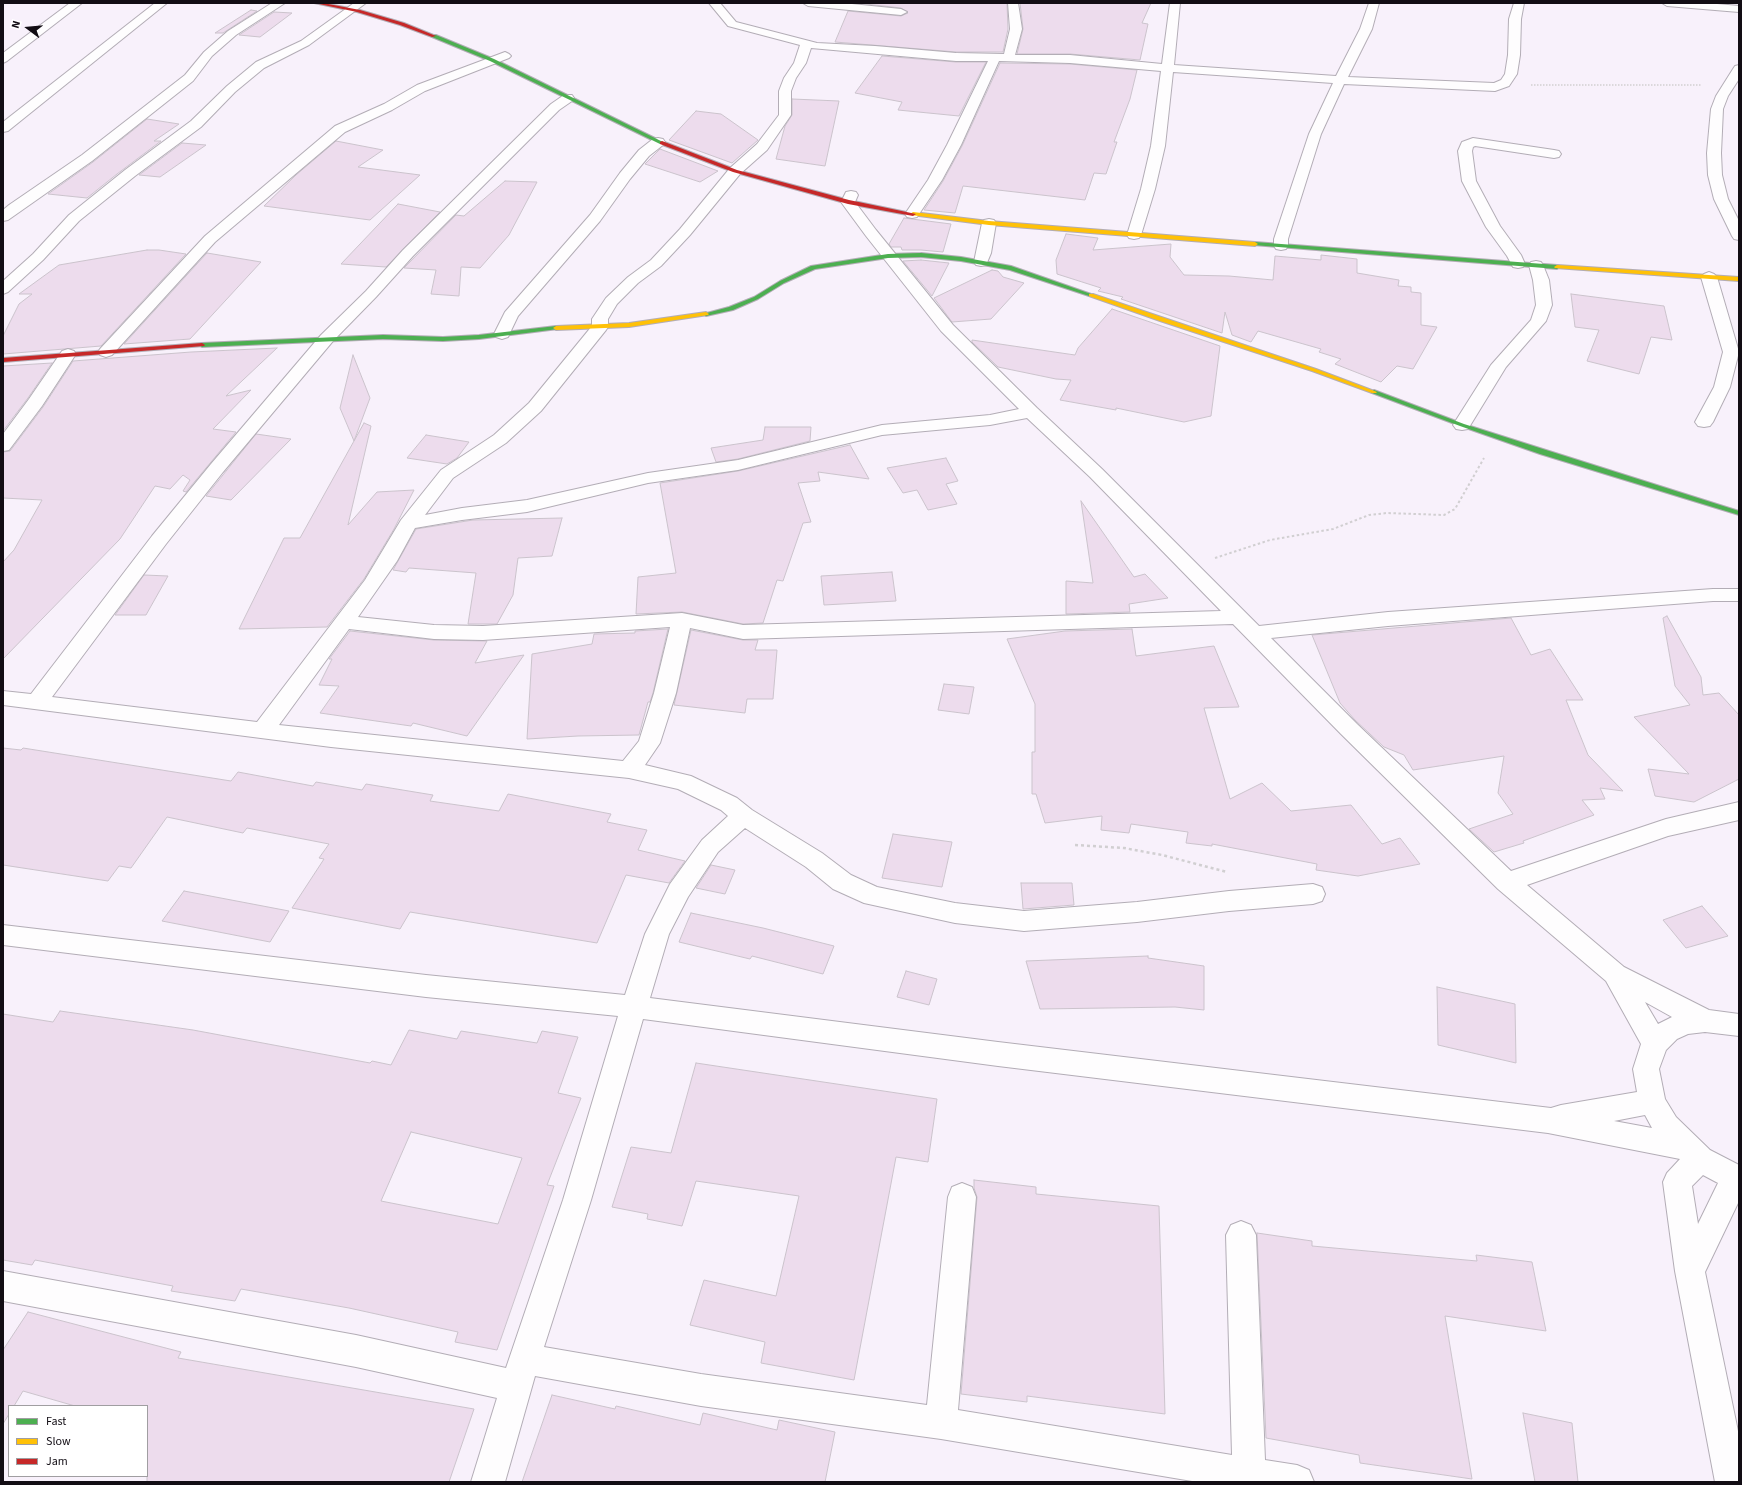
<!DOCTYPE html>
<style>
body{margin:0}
#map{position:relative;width:1742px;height:1485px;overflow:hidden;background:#f8f1fb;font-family:"Source Sans 3",sans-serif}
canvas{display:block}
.frame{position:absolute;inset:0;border:4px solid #120d14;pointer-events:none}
.legend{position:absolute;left:8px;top:1405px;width:140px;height:72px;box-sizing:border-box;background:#fff;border:1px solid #a09ea1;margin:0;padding:5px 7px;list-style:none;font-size:12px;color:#120d14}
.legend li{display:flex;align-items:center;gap:8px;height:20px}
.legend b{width:20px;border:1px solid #a09ea1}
.north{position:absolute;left:8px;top:8px;width:40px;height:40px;-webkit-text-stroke:3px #fff;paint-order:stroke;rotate:286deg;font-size:11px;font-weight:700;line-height:16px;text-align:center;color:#120d14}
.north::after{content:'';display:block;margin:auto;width:14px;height:18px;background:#120d14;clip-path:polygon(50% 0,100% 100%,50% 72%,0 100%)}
</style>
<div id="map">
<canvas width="1742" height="1485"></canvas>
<div class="frame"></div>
<ul class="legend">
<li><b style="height:5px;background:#4caf50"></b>Fast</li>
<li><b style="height:5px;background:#ffc107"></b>Slow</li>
<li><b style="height:5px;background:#c62828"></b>Jam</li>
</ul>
<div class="north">N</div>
</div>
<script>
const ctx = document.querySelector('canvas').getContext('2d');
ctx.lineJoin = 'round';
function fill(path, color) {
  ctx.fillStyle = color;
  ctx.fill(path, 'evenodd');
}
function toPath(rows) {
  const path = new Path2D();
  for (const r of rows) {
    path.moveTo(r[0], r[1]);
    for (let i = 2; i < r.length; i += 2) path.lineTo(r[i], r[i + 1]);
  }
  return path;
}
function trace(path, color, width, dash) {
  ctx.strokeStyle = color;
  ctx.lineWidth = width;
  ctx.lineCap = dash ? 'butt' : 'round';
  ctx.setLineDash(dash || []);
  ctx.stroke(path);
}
const building = toPath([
 [857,3,1007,3,1008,29,1003,52,956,52,835,42,848,11,901,16,908,13,901,8,857,3],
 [1020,3,1151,3,1142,23,1148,24,1140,60,1070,54,1017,54,1023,29,1020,3],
 [251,10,257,11,223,33,215,33,251,10],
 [274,12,292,13,260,37,239,35,274,12],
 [882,56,956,62,986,62,959,116,898,110,902,102,855,93,882,56],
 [1000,63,1070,64,1137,70,1130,99,1114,142,1117,142,1106,174,1094,173,1085,200,963,186,955,213,924,210,943,181,962,146,1000,63],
 [792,99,839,101,825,166,776,159,785,126,792,115,792,99],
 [696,111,721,114,758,140,732,163,669,140,696,111],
 [147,119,179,124,154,141,161,141,117,174,87,198,48,194,93,162,147,119],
 [336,141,383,150,358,167,420,175,370,220,264,206,296,175,336,141],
 [182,143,206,145,160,177,139,175,182,143],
 [660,149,718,171,700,182,645,164,660,149],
 [505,181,537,182,509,235,480,268,461,267,459,296,431,294,436,270,404,268,456,215,464,216,505,181],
 [398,204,440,212,386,267,341,264,398,204],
 [904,218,951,224,943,252,921,250,902,250,901,247,891,247,889,244,904,218],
 [1066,234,1098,238,1093,250,1171,244,1170,257,1184,275,1229,276,1273,280,1275,256,1321,260,1321,255,1357,259,1357,273,1399,280,1398,286,1411,287,1411,292,1421,293,1421,325,1437,327,1413,369,1397,366,1381,382,1335,364,1341,359,1319,352,1321,349,1258,331,1251,342,1232,335,1225,312,1222,333,1121,299,1123,297,1098,291,1101,288,1057,274,1056,260,1066,234],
 [147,250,159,250,186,254,101,346,3,354,3,336,19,304,32,294,19,294,59,265,147,250],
 [207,253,261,262,190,339,124,344,207,253],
 [921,260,949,263,932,296,903,261,921,260],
 [992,270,998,271,1003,277,1024,283,991,319,952,322,934,298,992,270],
 [1571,294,1664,306,1672,340,1651,337,1639,374,1587,361,1599,330,1575,327,1571,294],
 [1112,309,1220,346,1211,416,1184,422,1116,408,1116,410,1060,400,1071,380,1056,379,998,367,972,342,972,340,1075,355,1078,348,1112,309],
 [277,348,226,396,251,390,213,429,236,432,186,492,183,491,190,480,183,475,170,489,155,486,120,539,3,659,3,562,14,550,42,500,3,498,3,452,10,451,43,407,73,361,191,352,277,348],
 [353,355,370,398,354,441,340,408,353,355],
 [52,363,28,398,3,431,3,366,52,363],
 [364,423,371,426,348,525,377,492,414,490,394,529,364,579,327,627,239,629,284,538,300,538,364,423],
 [765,427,811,427,810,441,738,459,716,462,711,448,763,440,765,427],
 [256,434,291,439,231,500,206,496,256,434],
 [426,435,469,442,457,458,447,464,407,458,426,435],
 [850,445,869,479,818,472,820,481,798,483,811,522,803,523,783,581,777,580,763,623,743,624,682,612,636,614,638,577,676,573,660,483,738,471,850,445],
 [946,458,958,481,946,484,957,504,928,510,917,490,903,493,887,468,946,458],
 [1081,501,1134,577,1145,574,1168,598,1129,604,1130,612,1066,614,1066,581,1093,583,1081,501],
 [562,518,552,556,518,558,513,595,497,624,468,624,476,573,409,568,406,572,393,570,416,529,473,520,562,518],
 [892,572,896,601,824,605,821,576,892,572],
 [144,575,168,576,146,615,115,615,144,575],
 [1667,616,1701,677,1703,695,1719,693,1739,715,1739,779,1694,802,1655,796,1648,769,1689,774,1634,717,1690,705,1675,686,1663,618,1667,616],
 [1511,618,1531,655,1550,649,1583,700,1566,700,1588,755,1623,791,1600,788,1605,799,1582,800,1594,815,1523,841,1524,843,1494,852,1469,829,1513,814,1498,793,1504,756,1413,770,1404,755,1384,747,1355,720,1340,703,1312,635,1511,618],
 [668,629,653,693,650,702,648,702,639,735,578,736,527,739,532,654,592,644,594,634,635,633,635,631,668,629],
 [1132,629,1136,656,1214,646,1239,707,1204,708,1230,799,1262,783,1291,811,1351,805,1382,844,1400,838,1420,864,1358,876,1316,870,1317,864,1212,844,1212,846,1186,843,1188,832,1131,824,1129,833,1101,830,1102,816,1045,823,1036,794,1032,794,1032,752,1035,752,1035,704,1007,639,1065,631,1132,629],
 [691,630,743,640,758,640,755,650,777,650,773,699,747,699,745,713,674,705,691,630],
 [350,631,434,640,487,641,475,663,524,655,467,736,413,723,411,726,320,713,339,686,319,685,332,659,329,659,350,631],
 [944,684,974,687,969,714,938,710,944,684],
 [3,748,21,750,23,748,231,781,238,772,313,786,316,782,362,790,366,784,433,795,430,801,499,811,508,794,611,814,607,822,647,830,638,850,685,861,669,883,626,875,597,943,410,912,400,929,292,908,324,859,319,858,329,844,247,828,243,833,167,817,131,868,119,866,108,881,3,865,3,748],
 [893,834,952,842,942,887,882,878,893,834],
 [711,865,735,870,725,894,696,888,711,865],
 [1021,883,1072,883,1074,905,1023,909,1021,883],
 [184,891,289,911,270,942,162,921,184,891],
 [1702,906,1728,936,1686,948,1663,920,1702,906],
 [691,913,763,928,834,946,823,974,752,956,750,959,679,942,691,913],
 [1148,956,1148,958,1204,966,1204,1010,1175,1007,1040,1009,1026,961,1148,956],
 [906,971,937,979,929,1005,897,997,906,971],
 [1437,987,1515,1004,1516,1063,1438,1045,1437,987],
 [60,1011,193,1030,370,1063,372,1061,391,1065,409,1030,457,1039,461,1031,537,1043,542,1031,578,1037,558,1093,581,1098,547,1185,554,1186,497,1350,455,1342,458,1332,349,1308,241,1289,235,1301,171,1291,173,1286,35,1260,32,1265,3,1260,3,1014,53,1022,60,1011],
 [411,1132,522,1158,498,1224,381,1201,411,1132],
 [696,1063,937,1099,928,1162,896,1157,854,1380,761,1363,765,1342,690,1325,704,1280,776,1296,799,1196,696,1181,682,1226,647,1219,648,1214,612,1207,631,1147,671,1153,696,1063],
 [974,1180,1036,1187,1036,1194,1159,1206,1165,1414,1027,1396,1027,1402,961,1394,977,1197,974,1188,974,1180],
 [1257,1233,1312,1241,1312,1246,1477,1261,1476,1255,1532,1262,1546,1331,1445,1316,1472,1479,1360,1463,1359,1455,1266,1438,1257,1233],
 [28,1312,181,1352,178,1358,474,1409,449,1482,147,1482,147,1406,75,1406,23,1391,14,1406,9,1406,9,1414,3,1424,3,1350,28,1312],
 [552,1395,615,1409,616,1406,700,1425,703,1413,777,1430,779,1420,835,1432,825,1482,522,1482,552,1395],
 [1523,1413,1572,1423,1578,1482,1535,1482,1523,1413]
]);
fill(building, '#eddced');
trace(building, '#cbc3cc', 1);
const street = toPath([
 [70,3,82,3,7,61,3,63,3,53,70,3],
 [155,3,167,3,8,131,3,132,3,122,155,3],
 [272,3,285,3,236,35,212,56,193,81,92,161,8,220,3,221,3,210,9,205,82,155,185,75,204,52,228,31,272,3],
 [354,3,366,3,309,45,264,68,235,92,201,127,135,176,79,221,43,260,8,292,3,294,3,281,33,254,69,215,125,170,191,121,227,86,256,62,301,41,354,3],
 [709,3,720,3,736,22,817,43,875,46,956,53,1004,54,1010,29,1008,3,1018,3,1022,29,1015,55,1070,55,1162,64,1170,3,1180,3,1174,65,1336,76,1360,29,1369,3,1379,3,1372,29,1348,77,1494,83,1501,80,1505,74,1508,55,1509,19,1514,3,1524,3,1521,19,1520,55,1517,74,1509,86,1495,91,1344,84,1321,134,1288,239,1288,246,1286,249,1281,250,1276,249,1274,246,1274,239,1309,134,1333,83,1173,72,1165,146,1155,189,1141,235,1139,238,1134,239,1129,238,1127,235,1141,189,1151,146,1161,71,1070,63,999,61,961,145,942,180,917,217,912,218,907,217,905,214,928,180,947,145,988,61,956,61,811,48,806,63,796,78,791,91,791,115,767,150,740,174,690,235,661,266,638,283,617,304,608,319,608,327,606,330,541,411,506,443,453,478,425,515,462,508,527,500,648,473,738,460,882,425,990,415,1019,409,941,331,866,236,841,202,846,192,851,191,856,192,858,195,855,202,876,230,953,325,1037,408,1102,469,1259,626,1388,612,1713,589,1739,589,1739,601,1713,601,1388,626,1271,638,1357,724,1511,871,1666,819,1739,802,1739,820,1668,836,1527,885,1624,967,1709,1010,1739,1014,1739,1036,1705,1032,1688,1034,1677,1039,1666,1050,1659,1069,1665,1099,1676,1117,1710,1150,1739,1165,1739,1201,1705,1272,1739,1436,1739,1482,1715,1482,1675,1271,1663,1182,1667,1173,1680,1159,1548,1133,998,1066,643,1019,591,1200,544,1347,701,1374,927,1405,948,1197,952,1187,962,1183,972,1187,976,1197,958,1410,1232,1455,1226,1235,1231,1225,1241,1221,1251,1225,1256,1235,1265,1460,1297,1465,1309,1470,1314,1482,1198,1482,941,1439,701,1406,535,1376,505,1482,471,1482,497,1398,356,1367,3,1301,3,1271,356,1335,506,1368,563,1200,618,1016,426,997,3,945,3,925,426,975,625,995,645,934,670,884,702,840,728,816,721,810,678,789,629,778,331,747,3,705,3,691,31,694,152,536,211,464,321,335,366,291,403,250,551,104,564,95,572,95,574,98,572,101,559,110,413,256,376,297,333,341,223,472,166,544,52,697,257,722,365,580,401,520,441,470,494,435,529,403,592,326,592,319,606,298,628,277,651,260,680,229,730,168,757,144,779,115,779,91,784,78,794,63,800,45,728,26,709,3],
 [1027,418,1090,477,1221,611,743,625,682,613,483,626,434,625,358,617,397,561,415,528,462,520,527,512,648,483,738,470,882,435,990,425,1027,418],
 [1233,624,1341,734,1498,889,1606,981,1641,1044,1633,1069,1637,1092,1561,1105,1551,1108,998,1042,650,998,669,934,688,897,718,852,745,828,806,867,833,889,864,903,955,923,1024,931,1137,922,1229,911,1313,904,1322,901,1325,894,1322,887,1313,884,1229,891,1137,902,1024,911,955,903,877,887,851,875,822,853,752,810,737,798,691,776,645,765,660,743,676,693,690,628,743,639,1233,624],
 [670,627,654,693,639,741,623,761,279,725,349,629,434,639,483,640,670,627],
 [1645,1002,1672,1017,1658,1024,1645,1002],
 [1645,1115,1652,1128,1614,1121,1645,1115],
 [1703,1175,1718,1183,1698,1224,1692,1186,1703,1175],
 [803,3,842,3,901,9,907,12,901,15,808,6,803,3],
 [1662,3,1706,3,1739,6,1739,12,1667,6,1662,3],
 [505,52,509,54,511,56,509,58,425,91,392,110,345,132,215,242,112,355,106,357,100,355,98,352,100,349,205,236,335,126,384,104,417,85,505,52],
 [1739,65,1739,79,1728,96,1723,109,1721,153,1722,175,1728,199,1739,221,1739,240,1734,239,1732,236,1714,199,1708,175,1707,153,1711,109,1716,96,1733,69,1735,66,1739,65],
 [658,138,663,139,665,142,663,145,649,156,630,179,600,221,518,316,508,337,502,339,496,337,494,334,505,312,590,215,620,173,639,150,653,139,658,138],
 [1473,138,1554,150,1559,151,1561,154,1559,157,1554,158,1475,146,1473,147,1472,151,1476,181,1500,226,1521,255,1525,264,1523,267,1518,268,1513,267,1507,256,1486,227,1462,181,1458,151,1462,142,1473,138],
 [989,219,994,220,996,223,991,253,986,265,981,266,976,265,974,262,982,223,984,220,989,219],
 [1536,261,1541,262,1543,265,1549,280,1552,305,1546,321,1506,367,1468,429,1462,430,1456,429,1453,425,1491,365,1531,320,1536,305,1533,280,1529,265,1531,262,1536,261],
 [1709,272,1714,274,1717,277,1739,352,1730,387,1713,422,1710,426,1704,427,1698,426,1695,422,1714,387,1723,352,1701,277,1704,274,1709,272],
 [68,349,74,351,76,354,42,406,9,450,3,451,3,434,29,399,62,351,68,349]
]);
const fast = toPath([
 [432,35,436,35,494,59,665,143,660,144,490,61,432,37,432,35],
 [1255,242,1557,265,1560,267,1557,269,1253,245,1252,244,1255,242],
 [921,253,961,257,1011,266,1094,295,1089,296,1010,270,961,261,921,257,888,258,815,269,784,283,758,299,733,310,706,316,703,314,729,307,754,297,780,281,811,266,888,254,921,253],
 [556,326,559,328,558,329,479,339,443,341,383,339,202,347,199,345,202,343,383,335,443,337,479,335,556,326],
 [1374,390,1464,424,1546,450,1739,511,1739,515,1540,454,1460,426,1372,393,1371,392,1374,390]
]);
const slow = toPath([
 [913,212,989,221,1255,242,1258,244,1255,246,989,225,911,215,910,214,913,212],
 [1557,265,1739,277,1739,281,1555,268,1554,267,1557,265],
 [1089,294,1093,294,1316,369,1377,392,1376,393,1372,393,1312,371,1160,321,1089,296,1089,294],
 [706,312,709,314,708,315,629,327,556,330,553,328,556,326,629,323,706,312]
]);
const jam = toPath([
 [314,3,323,3,360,10,404,23,436,36,432,37,400,25,357,12,314,3],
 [662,141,737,170,849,200,916,214,913,216,848,204,733,172,660,144,660,142,662,141],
 [202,343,205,345,204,346,3,362,3,358,202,343]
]);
trace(street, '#b3adb6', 2);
trace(fast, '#b3adb6', 2);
trace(slow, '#b3adb6', 2);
trace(jam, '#b3adb6', 2);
trace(toPath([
 [1531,85,1702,85]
]), '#d1cfd1', 1.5, [1.5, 1.5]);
trace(toPath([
 [1215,558,1270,540,1333,529,1369,515,1387,513,1444,515,1455,509,1484,458]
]), '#d1cfd1', 2, [2.5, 2.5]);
trace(toPath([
 [1075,845,1124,848,1162,855,1227,872]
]), '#d1cfd1', 2.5, [3, 3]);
fill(street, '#fefdfe');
fill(fast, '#4caf50');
fill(slow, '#ffc107');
fill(jam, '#c62828');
</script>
